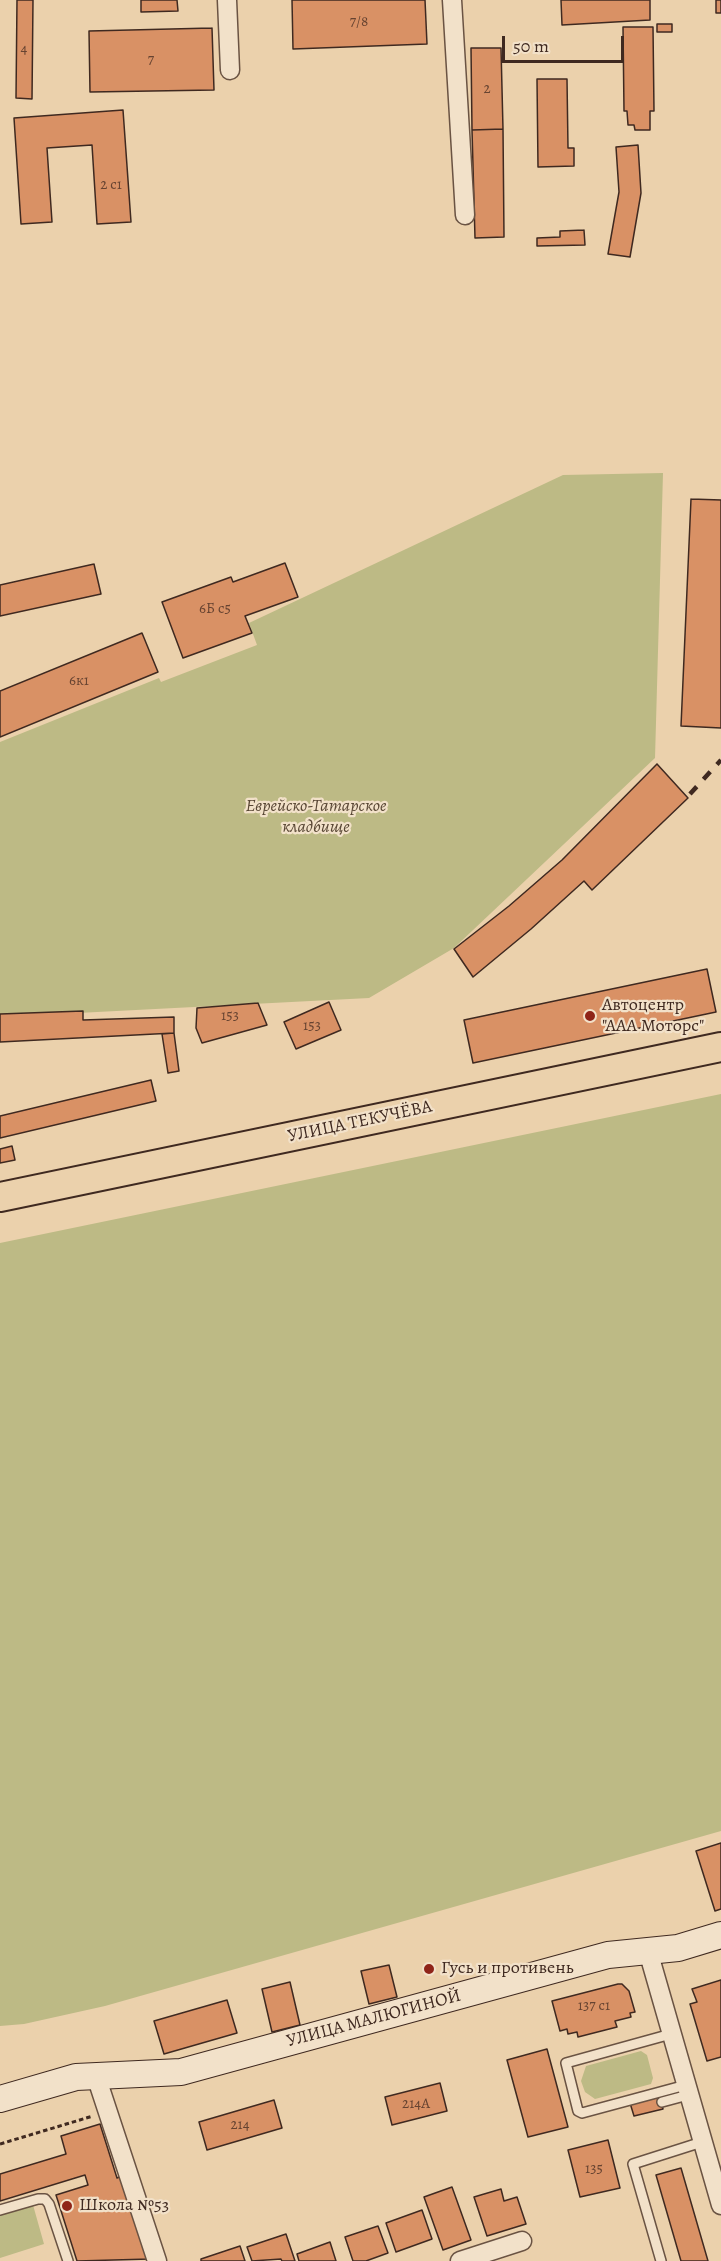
<!DOCTYPE html>
<meta charset="utf-8">
<style>
body{margin:0}
#map{position:relative;width:721px;height:2261px;overflow:hidden;background:#ebd1ac;font-family:Alegreya,serif}
canvas{display:block}
.scale{position:absolute;left:502px;top:36px;width:122px;height:27px;box-sizing:border-box;border:3px solid #3f2920;border-top:0;padding-left:8px;font-size:18px;line-height:21px;white-space:nowrap;color:#3f2920;-webkit-text-stroke:4px #f2e1c9;paint-order:stroke}
</style>
<div id="map">
<canvas width="721" height="2261"></canvas>
<div class="scale">50 m</div>
</div>
<script>
const ctx = document.querySelector('canvas').getContext('2d');
ctx.lineJoin = 'round';
function fill(path, color) {
  ctx.fillStyle = color;
  ctx.fill(path, 'evenodd');
}
function toPath(rows) {
  const path = new Path2D();
  for (const r of rows) {
    path.moveTo(r[0], r[1]);
    for (let i = 2; i < r.length; i += 2) path.lineTo(r[i], r[i + 1]);
  }
  return path;
}
function trace(path, color, width, dash) {
  ctx.strokeStyle = color;
  ctx.lineWidth = width;
  ctx.lineCap = dash ? 'butt' : 'round';
  ctx.setLineDash(dash || []);
  ctx.stroke(path);
}
function drawText(font, color, halo, rows, align = 'center') {
  ctx.font = font + ' Alegreya,serif';
  ctx.lineWidth = 4.5;
  ctx.setLineDash([]);
  ctx.textBaseline = 'middle';
  ctx.strokeStyle = halo;
  ctx.fillStyle = color;
  for (const [text, x, y, turn = 0] of rows) {
    ctx.save();
    ctx.translate(x, y);
    ctx.rotate((+turn || 0) * Math.PI / 180);
    ctx.textAlign = isNaN(turn) ? turn : align;
    if (halo) ctx.strokeText(text, 0, 0);
    ctx.fillText(text, 0, 0);
    ctx.restore();
  }
}
fill(toPath([
 [663,473,655,758,454,948,369,998,0,1017,0,742,159,678,161,682,257,645,249,623,563,475],
 [721,1094,721,1831,105,2006,24,2024,0,2026,0,1243],
 [641,2051,647,2055,653,2078,651,2084,595,2099,585,2092,581,2081,586,2066],
 [33,2205,44,2244,0,2258,0,2215]
]), '#bdba85');
const building = toPath([
 [17,0,33,0,32,99,16,98,17,0],
 [141,0,177,0,178,11,141,12,141,0],
 [292,0,425,0,427,44,293,49,292,0],
 [561,0,650,0,650,20,562,25,561,0],
 [716,0,721,0,721,13,716,13,716,0],
 [657,24,672,24,672,32,657,32,657,24],
 [623,27,653,27,654,111,650,111,650,130,635,130,634,125,628,125,627,111,624,111,623,27],
 [212,28,214,90,90,92,89,31,212,28],
 [471,48,501,48,503,129,472,130,471,48],
 [537,79,567,79,568,148,574,148,574,166,538,167,537,79],
 [123,110,131,222,97,224,92,145,47,148,52,222,21,224,14,118,123,110],
 [503,129,504,237,475,238,472,130,503,129],
 [638,145,641,193,630,257,608,254,619,192,616,147,638,145],
 [584,230,585,245,537,246,537,238,560,237,560,231,584,230],
 [691,499,721,500,721,728,681,726,691,499],
 [285,563,298,597,245,616,252,633,183,658,162,602,231,577,233,582,285,563],
 [94,564,101,594,0,616,0,585,94,564],
 [142,633,158,672,0,737,0,691,142,633],
 [657,764,688,798,592,890,584,881,531,929,473,977,454,949,509,906,562,860,657,764],
 [707,969,716,1012,473,1063,464,1020,707,969],
 [329,1002,341,1030,296,1049,284,1022,329,1002],
 [258,1003,267,1025,202,1043,196,1028,197,1008,258,1003],
 [83,1011,83,1020,174,1017,174,1033,0,1042,0,1014,83,1011],
 [174,1033,179,1071,168,1073,162,1034,174,1033],
 [151,1080,156,1101,0,1138,0,1116,151,1080],
 [12,1146,15,1160,0,1163,0,1149,12,1146],
 [721,1843,721,1909,715,1911,696,1851,721,1843],
 [389,1965,397,1997,369,2004,361,1971,389,1965],
 [721,1980,721,2057,707,2061,690,2004,697,2002,692,1989,721,1980],
 [290,1982,300,2025,272,2032,262,1989,290,1982],
 [618,1984,622,1984,629,1991,635,2012,630,2013,631,2017,615,2021,617,2027,578,2037,577,2032,568,2034,567,2029,560,2031,552,2001,618,1984],
 [227,2000,237,2033,164,2054,154,2021,227,2000],
 [547,2049,568,2127,528,2137,507,2060,547,2049],
 [440,2083,447,2111,392,2125,385,2097,440,2083],
 [660,2095,663,2109,634,2116,630,2103,660,2095],
 [274,2100,282,2128,207,2150,199,2122,274,2100],
 [100,2124,117,2178,124,2175,150,2259,77,2261,56,2195,88,2185,85,2175,0,2201,0,2174,66,2154,61,2136,100,2124],
 [608,2140,620,2188,580,2197,568,2150,608,2140],
 [681,2168,708,2261,681,2261,656,2175,681,2168],
 [452,2187,471,2240,443,2250,424,2197,452,2187],
 [501,2189,504,2201,517,2197,526,2224,487,2236,474,2197,501,2189],
 [422,2210,432,2239,396,2252,386,2223,422,2210],
 [378,2226,388,2253,366,2261,353,2261,345,2237,378,2226],
 [286,2234,295,2261,282,2261,281,2259,252,2261,247,2247,286,2234],
 [330,2242,336,2261,299,2261,297,2254,330,2242],
 [240,2246,245,2261,201,2261,201,2259,240,2246]
]);
fill(building, '#d99165');
trace(building, '#3f2920', 1.5);
const lane = toPath([
 [671,2034,566,2063,578,2111,582,2113,686,2085],
 [662,2102,688,2095],
 [0,2210,38,2199,45,2199,49,2204,68,2261],
 [661,2261,633,2164,702,2142]
]);
const street = toPath([
 [227,0,230,70],
 [452,0,465,215],
 [648,1951,721,2205],
 [96,2076,157,2261],
 [460,2261,522,2241]
]);
const secondary = toPath([
 [0,2099,76,2077,181,2072,608,1955,678,1948,721,1935]
]);
const primary = toPath([
 [0,1197,721,1047]
]);
trace(lane, '#6a5343', 12);
trace(street, '#6a5343', 21);
trace(secondary, '#3f2920', 28);
trace(primary, '#3f2920', 32);
trace(toPath([
 [0,2144,93,2116]
]), '#3f2920', 3, [4.5, 3]);
trace(lane, '#f2e1c9', 9);
trace(street, '#f2e1c9', 18);
trace(secondary, '#f2e1c9', 26);
trace(primary, '#ebd1ac', 28);
trace(toPath([
 [690,794,721,760]
]), '#3f2920', 4.5, [10, 10]);
for (const [x, y, r, color] of [
 [590,1016,6,"#8f2418"],
 [429,1969,6,"#8f2418"],
 [67,2206,6,"#8f2418"]
]) {
  const dot = new Path2D();
  dot.arc(x, y, r, 0, 2 * Math.PI);
  ctx.fillStyle = color;
  ctx.fill(dot);
  trace(dot, '#f2e1c9', 2);
}
drawText('15px', '#664331', null, [
 ["7/8",359,22],
 ["4",24,49],
 ["7",151,60],
 ["2",487,89],
 ["2 с1",111,185],
 ["6Б с5",215,609],
 ["6к1",79,681],
 ["153",230,1016],
 ["153",312,1026],
 ["137 с1",594,2006],
 ["214А",416,2104],
 ["214",240,2125],
 ["135",594,2169]
]);
drawText('italic 18px', '#584634', '#f2e1c9', [
 ["Еврейско-Татарское",316,807],
 ["кладбище",316,828]
]);
drawText('18px', '#3f2920', '#f2e1c9', [
 ["Автоцентр",602,1006],
 ["\"ААА Моторс\"",602,1027],
 ["Гусь и противень",441,1969],
 ["Школа №53",79,2206]
], 'left');
drawText('18px', '#3f2920', '#f2e1c9', [
 ["УЛИЦА ТЕКУЧЁВА",360,1122,-12],
 ["УЛИЦА МАЛЮГИНОЙ",374,2019,-15]
]);
</script>
